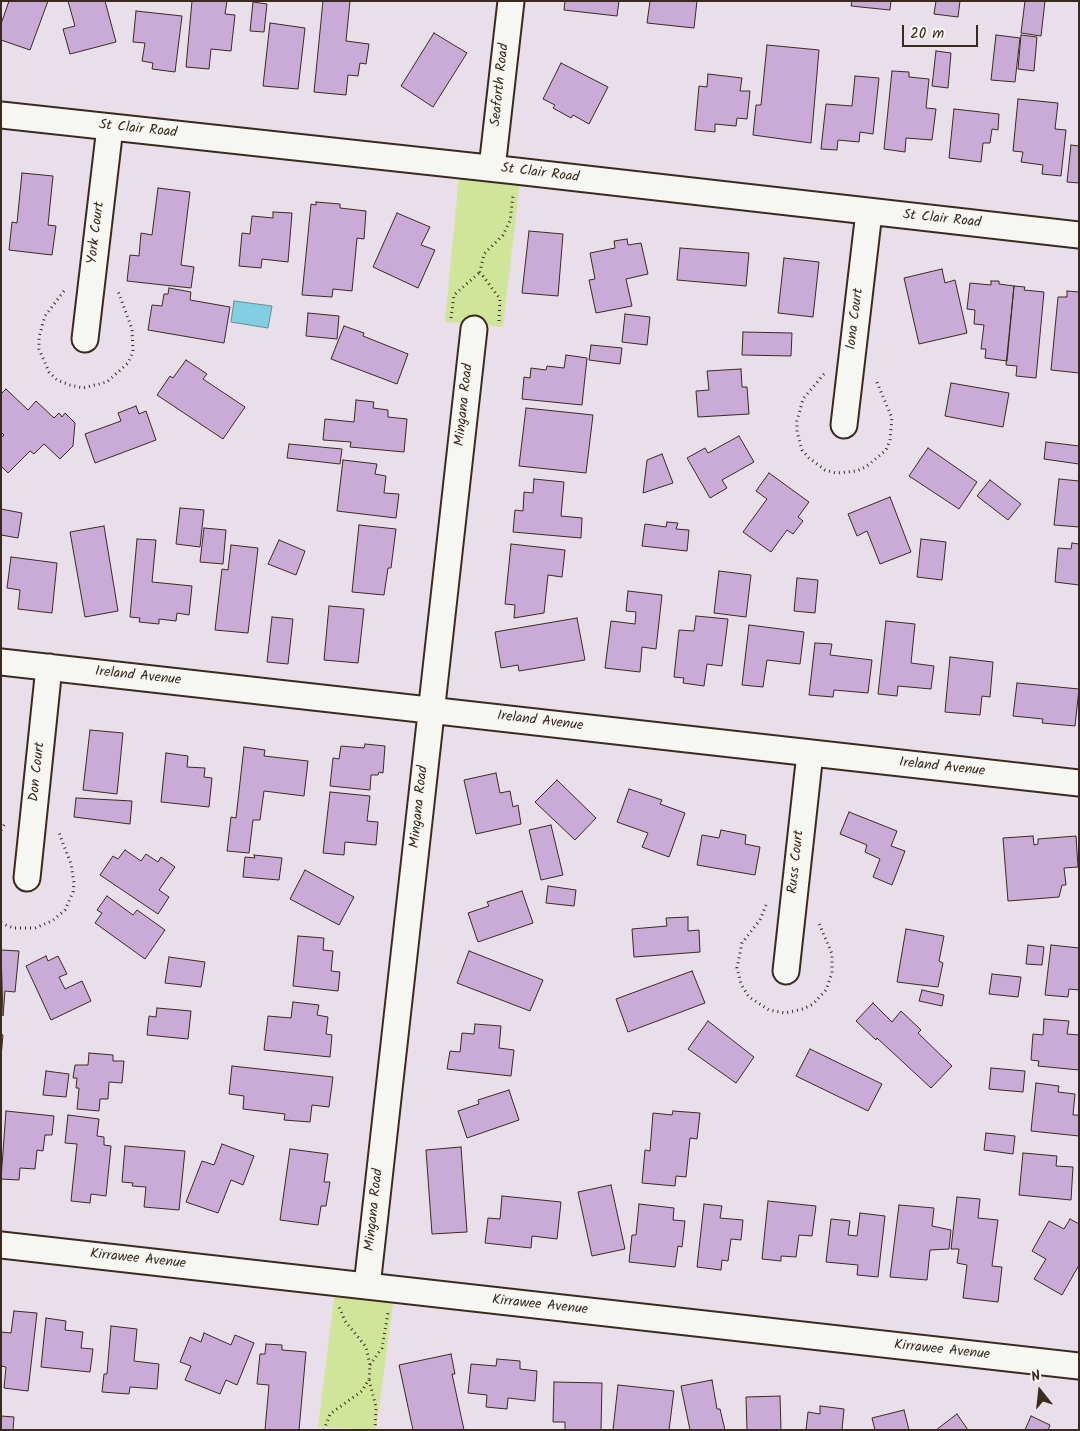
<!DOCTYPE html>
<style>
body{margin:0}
#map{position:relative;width:1080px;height:1431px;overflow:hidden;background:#e9dfea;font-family:Kalam,sans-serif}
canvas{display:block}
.frame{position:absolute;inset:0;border:2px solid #3b2a1e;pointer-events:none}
.north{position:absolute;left:1015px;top:1366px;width:50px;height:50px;-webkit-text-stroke:4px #f6f6f2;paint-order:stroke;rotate:344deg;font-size:14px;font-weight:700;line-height:20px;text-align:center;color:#3b2a1e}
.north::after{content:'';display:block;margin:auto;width:18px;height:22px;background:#3b2a1e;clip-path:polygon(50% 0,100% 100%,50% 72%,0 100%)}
.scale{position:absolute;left:902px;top:25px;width:76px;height:22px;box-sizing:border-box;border:2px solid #3b2a1e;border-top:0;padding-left:6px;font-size:15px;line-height:18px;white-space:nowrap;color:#3b2a1e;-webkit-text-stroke:4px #f6f6f2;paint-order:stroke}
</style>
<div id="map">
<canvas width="1080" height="1431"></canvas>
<div class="frame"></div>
<div class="north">N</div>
<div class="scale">20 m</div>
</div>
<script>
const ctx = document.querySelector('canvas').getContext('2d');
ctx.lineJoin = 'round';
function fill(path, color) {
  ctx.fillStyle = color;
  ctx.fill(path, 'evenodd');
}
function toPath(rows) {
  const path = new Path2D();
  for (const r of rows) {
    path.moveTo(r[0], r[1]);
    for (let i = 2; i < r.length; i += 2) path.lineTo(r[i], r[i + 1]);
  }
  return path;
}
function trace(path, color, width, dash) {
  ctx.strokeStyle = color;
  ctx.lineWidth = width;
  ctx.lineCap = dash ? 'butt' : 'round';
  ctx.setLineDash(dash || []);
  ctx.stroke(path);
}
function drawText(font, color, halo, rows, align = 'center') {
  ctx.font = font + ' Kalam,sans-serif';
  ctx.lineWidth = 4;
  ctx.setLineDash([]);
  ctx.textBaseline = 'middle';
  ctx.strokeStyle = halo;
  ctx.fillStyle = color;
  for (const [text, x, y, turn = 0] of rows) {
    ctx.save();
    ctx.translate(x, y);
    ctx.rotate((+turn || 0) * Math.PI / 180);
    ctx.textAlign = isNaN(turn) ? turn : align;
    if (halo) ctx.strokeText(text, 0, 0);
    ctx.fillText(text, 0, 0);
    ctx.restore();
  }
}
fill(toPath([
 [460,165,521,172,503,327,445,322],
 [336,1282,395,1290,376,1430,318,1427]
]), '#d1e59a');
const water = toPath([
 [234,301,272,306,268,328,231,322,234,301]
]);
fill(water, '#82cfe1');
trace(water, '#668d93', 1);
const building = toPath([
 [9,1,48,1,30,50,1,40,1,24,9,1],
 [68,1,105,1,116,42,70,54,63,29,75,26,68,1],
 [192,1,227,1,225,14,235,15,231,51,211,49,209,69,186,67,192,1],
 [323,1,350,1,346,41,369,44,366,64,360,63,358,76,348,75,346,95,314,92,323,1],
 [565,1,619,1,617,16,564,10,565,1],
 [650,1,697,1,694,28,647,23,650,1],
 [852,1,891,1,890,10,851,6,852,1],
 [936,1,960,1,958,17,934,14,936,1],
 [1025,1,1045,1,1041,36,1021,33,1025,1],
 [253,2,267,4,264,32,250,31,253,2],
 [136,11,182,16,175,72,152,69,153,63,142,61,145,43,133,42,136,11],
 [270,23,305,28,298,89,263,86,270,23],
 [434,33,467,53,433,107,401,86,434,33],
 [996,35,1020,38,1015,82,991,80,996,35],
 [1021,35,1037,37,1034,71,1018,69,1021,35],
 [767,45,819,50,811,143,753,135,756,105,761,105,767,45],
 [936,51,951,53,948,88,932,86,936,51],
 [561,63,608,87,589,124,573,115,571,118,553,108,555,105,543,99,561,63],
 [892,71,909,72,909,77,929,79,926,108,936,109,932,140,906,138,905,152,884,149,892,71],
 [708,74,742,78,740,91,750,91,747,119,737,118,736,126,715,124,715,132,695,130,699,86,707,87,708,74],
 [855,76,879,78,873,134,860,132,859,142,838,140,837,150,821,149,826,104,852,106,855,76],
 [1018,99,1058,103,1055,129,1066,130,1061,176,1042,174,1043,165,1021,162,1023,152,1013,151,1018,99],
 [954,109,999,114,998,130,992,129,990,143,983,143,981,162,949,158,954,109],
 [1071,145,1079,146,1079,183,1067,182,1071,145],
 [22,173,53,176,48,225,56,226,52,255,9,250,12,222,17,223,22,173],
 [158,188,190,192,181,265,194,267,191,288,127,281,130,255,139,256,141,233,152,235,158,188],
 [316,202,340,204,340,208,366,211,364,239,357,238,352,291,333,289,332,297,302,295,311,204,316,205,316,202],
 [273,212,292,213,288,262,262,259,261,268,239,266,242,233,250,234,252,216,273,218,273,212],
 [397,213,430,227,421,245,435,250,418,288,373,267,397,213],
 [529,231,563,234,558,296,522,293,529,231],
 [627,239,628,245,641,243,648,274,626,279,632,306,596,313,589,280,595,279,590,253,615,248,614,241,627,239],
 [680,248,749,253,746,286,677,280,680,248],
 [784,258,819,262,813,317,778,313,784,258],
 [942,269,945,283,955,280,967,333,919,344,904,278,942,269],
 [991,281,999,281,999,284,1014,286,1007,361,985,358,986,349,981,349,984,325,974,324,975,310,967,309,970,283,991,285,991,281],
 [1014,286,1025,287,1024,290,1044,292,1036,378,1016,376,1017,366,1006,365,1014,286],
 [169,288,191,292,190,300,230,307,224,343,148,330,152,305,162,306,164,294,168,294,169,288],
 [1067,291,1079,292,1079,373,1051,370,1058,297,1067,297,1067,291],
 [308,313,339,316,337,339,306,336,308,313],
 [625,314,650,317,647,345,622,342,625,314],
 [344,326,364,333,363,336,408,354,397,384,331,359,344,326],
 [743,332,792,333,791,356,742,355,743,332],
 [591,345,622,348,620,364,589,360,591,345],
 [566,355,587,358,582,405,522,399,524,377,530,378,531,368,546,370,547,366,564,368,566,355],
 [186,360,207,374,203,379,245,407,223,439,157,395,170,376,173,378,186,360],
 [741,369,742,387,747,387,749,414,698,417,696,391,709,390,707,371,741,369],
 [951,383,1009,393,1003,427,945,416,951,383],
 [6,389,28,410,36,401,54,418,59,413,62,417,65,413,75,423,73,446,60,459,44,444,34,454,30,451,8,473,1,466,1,438,4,435,1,432,1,394,6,389],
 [356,400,374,402,373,408,388,410,388,417,407,419,404,452,350,447,351,442,323,440,325,419,354,422,356,400],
 [136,406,139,414,146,411,156,440,95,463,85,434,121,421,118,413,136,406],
 [526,408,593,415,586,473,519,466,526,408],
 [739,436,754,462,722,480,727,488,710,498,687,458,705,448,708,453,739,436],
 [1046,442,1079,446,1079,464,1044,459,1046,442],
 [289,444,342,449,340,464,287,458,289,444],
 [928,448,977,482,959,509,909,476,928,448],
 [662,454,673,483,643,493,647,460,662,454],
 [343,460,377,464,375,474,386,476,384,493,399,494,396,518,337,511,343,460],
 [769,473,809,502,798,517,803,521,793,534,787,530,771,552,743,532,767,499,756,491,769,473],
 [534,479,564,482,561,516,582,518,581,538,513,532,515,510,523,511,524,492,533,493,534,479],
 [1059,479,1079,481,1079,527,1054,525,1059,479],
 [990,480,1021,504,1008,520,977,496,990,480],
 [890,497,911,552,880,564,867,531,857,536,848,514,890,497],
 [180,508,204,510,200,547,176,544,180,508],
 [1,509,22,513,18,538,1,535,1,509],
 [667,522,678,523,676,529,689,530,687,551,642,546,645,524,666,527,667,522],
 [359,525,396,529,391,568,388,568,384,595,352,592,359,525],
 [104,526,118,611,85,617,70,532,104,526],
 [204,528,226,530,223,564,200,562,204,528],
 [137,539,156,540,152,582,192,586,189,615,177,613,176,621,159,619,159,624,139,622,140,618,130,617,137,539],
 [921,539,946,542,942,580,917,577,921,539],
 [279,540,305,551,296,575,268,564,279,540],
 [1072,543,1079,544,1079,585,1055,582,1058,548,1071,549,1072,543],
 [511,544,565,550,562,577,548,575,544,613,514,618,515,605,505,604,511,544],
 [231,545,258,548,248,633,215,630,222,569,228,570,231,545],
 [11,557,57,563,52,613,18,609,20,590,7,588,11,557],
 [719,571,751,575,746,617,714,613,719,571],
 [797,578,818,580,815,613,794,611,797,578],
 [628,591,662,595,656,649,642,647,640,672,605,668,611,621,635,624,636,612,626,611,628,591],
 [329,606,364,609,358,663,324,660,329,606],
 [696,616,728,619,722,666,707,664,704,686,683,683,684,678,674,677,679,630,694,631,696,616],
 [272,617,293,619,288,664,267,662,272,617],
 [577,618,585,660,519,671,518,665,501,668,495,632,577,618],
 [886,621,915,624,911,663,934,666,931,689,898,686,897,696,878,694,886,621],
 [749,625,804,632,800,664,767,660,763,687,742,685,749,625],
 [815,643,832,644,830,655,872,660,868,693,834,690,833,697,809,695,815,643],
 [950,657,993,662,990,697,982,696,980,715,945,712,950,657],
 [1017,683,1079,689,1075,726,1042,723,1043,719,1013,716,1017,683],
 [90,730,123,733,117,794,83,790,90,730],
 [365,744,385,746,383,773,379,772,378,775,371,775,370,790,330,786,333,758,339,759,341,746,364,748,365,744],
 [244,747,265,750,264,756,308,761,304,796,264,791,260,820,253,820,249,853,227,851,231,817,236,818,244,747],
 [166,753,188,756,187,767,205,768,204,777,212,778,209,807,161,802,166,753],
 [496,773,500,793,510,791,513,807,518,805,521,824,476,834,464,780,496,773],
 [557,780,596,818,575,840,535,802,557,780],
 [629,789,662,800,660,804,685,813,669,857,642,847,648,833,617,822,629,789],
 [330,792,370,796,367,821,378,822,376,845,345,842,344,855,323,853,330,792],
 [76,798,132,801,130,824,74,817,76,798],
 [849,812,897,831,891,846,905,851,892,885,873,877,880,859,865,852,867,845,840,834,849,812],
 [551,825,563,875,541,880,529,830,551,825],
 [721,830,746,835,745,844,760,847,755,875,697,865,702,835,719,838,721,830],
 [1033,836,1034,845,1038,844,1038,839,1076,836,1078,867,1064,868,1066,885,1062,885,1059,897,1008,901,1003,838,1033,836],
 [125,850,141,861,146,854,158,862,161,857,175,867,159,890,169,897,158,914,100,875,113,856,118,859,125,850],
 [254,855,282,858,279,880,243,877,245,857,255,858,254,855],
 [305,870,354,897,339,925,290,899,305,870],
 [548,886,576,890,574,906,546,903,548,886],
 [522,891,533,923,478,942,468,913,489,906,487,902,522,891],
 [107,896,133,915,137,910,165,930,145,959,95,923,102,913,97,910,107,896],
 [688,917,688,931,699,930,700,952,634,957,632,929,667,926,666,918,688,917],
 [906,929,944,936,939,961,943,963,938,987,897,982,906,929],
 [298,936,324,938,323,950,333,951,331,971,340,972,338,991,293,986,298,936],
 [1028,945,1044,947,1042,965,1026,964,1028,945],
 [1051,945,1079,948,1079,990,1069,989,1068,997,1045,995,1051,945],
 [1,950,19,951,15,992,5,991,3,1016,1,950],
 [469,951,543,980,530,1011,457,983,469,951],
 [46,956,48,961,58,956,67,974,59,977,65,989,82,981,91,1001,51,1020,26,966,46,956],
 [169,957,205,962,201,987,165,983,169,957],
 [692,971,705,1003,628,1032,616,999,692,971],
 [992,974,1021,977,1018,997,989,994,992,974],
 [922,990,944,995,942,1006,919,1001,922,990],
 [293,1002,319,1005,317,1015,328,1017,326,1034,332,1035,330,1057,264,1050,268,1016,291,1018,293,1002],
 [873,1003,892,1022,901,1011,921,1030,918,1033,952,1066,931,1088,877,1038,876,1040,856,1021,873,1003],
 [157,1008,191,1011,188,1039,147,1035,149,1016,156,1017,157,1008],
 [1044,1019,1069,1021,1067,1034,1079,1035,1079,1070,1038,1066,1039,1061,1031,1060,1033,1034,1043,1035,1044,1019],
 [708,1021,754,1057,736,1083,688,1049,708,1021],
 [475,1024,501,1026,499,1048,514,1050,511,1076,447,1069,450,1051,460,1052,462,1033,474,1034,475,1024],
 [1,1034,3,1035,1,1057,1,1034],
 [810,1049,882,1084,868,1111,796,1076,810,1049],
 [89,1053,113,1055,113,1061,124,1061,122,1083,109,1082,108,1099,100,1099,99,1111,77,1109,79,1088,76,1088,77,1078,73,1078,75,1065,88,1065,89,1053],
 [232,1066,333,1077,329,1107,312,1105,310,1122,284,1120,285,1114,243,1109,244,1096,229,1094,232,1066],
 [991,1068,1025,1071,1023,1092,989,1089,991,1068],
 [46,1071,69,1074,66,1097,43,1095,46,1071],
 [1036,1083,1059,1086,1058,1092,1075,1094,1073,1115,1079,1115,1079,1136,1031,1131,1036,1083],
 [509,1090,519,1120,467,1138,458,1111,479,1104,478,1100,509,1090],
 [6,1111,54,1116,52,1135,45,1135,43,1151,37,1150,35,1169,20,1168,19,1180,1,1179,6,1111],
 [673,1111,700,1113,697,1139,690,1138,686,1177,676,1176,675,1186,642,1183,645,1150,650,1151,653,1113,672,1115,673,1111],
 [68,1115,99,1119,97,1136,104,1137,104,1145,111,1146,106,1196,91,1194,90,1203,71,1201,77,1144,65,1143,68,1115],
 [986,1133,1015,1136,1013,1154,984,1150,986,1133],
 [222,1144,254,1156,243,1185,231,1180,218,1213,186,1202,202,1161,214,1165,222,1144],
 [125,1146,185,1151,179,1210,144,1207,146,1187,132,1186,133,1183,122,1182,125,1146],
 [461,1147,467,1232,432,1234,426,1150,461,1147],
 [290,1149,328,1154,324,1182,330,1182,326,1206,321,1206,318,1225,280,1220,290,1149],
 [1023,1153,1057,1156,1056,1166,1073,1167,1071,1200,1019,1195,1023,1153],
 [611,1185,625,1249,592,1256,578,1192,611,1185],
 [502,1196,561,1202,557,1239,532,1236,531,1248,485,1243,488,1218,500,1219,502,1196],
 [957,1197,980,1199,978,1218,998,1220,992,1266,1002,1267,998,1302,963,1298,967,1265,957,1263,959,1249,951,1249,957,1197],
 [768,1201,816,1206,812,1236,799,1235,796,1257,781,1256,781,1261,762,1259,768,1201],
 [639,1204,674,1208,673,1220,685,1221,682,1247,678,1246,675,1267,629,1262,632,1235,636,1235,639,1204],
 [704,1204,722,1206,720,1218,743,1220,741,1240,731,1239,728,1261,722,1260,721,1270,697,1267,704,1204],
 [899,1205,934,1208,932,1226,951,1230,949,1249,930,1250,927,1280,890,1277,899,1205],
 [860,1213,885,1216,878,1277,857,1275,858,1265,826,1262,831,1219,850,1221,848,1235,857,1236,860,1213],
 [1070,1219,1079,1224,1079,1265,1062,1295,1034,1279,1046,1259,1032,1251,1049,1221,1064,1229,1070,1219],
 [14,1311,37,1313,28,1391,4,1388,6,1367,1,1366,1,1332,11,1333,14,1311],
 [46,1318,66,1321,65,1330,83,1332,81,1348,93,1349,90,1372,41,1367,46,1318],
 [111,1326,137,1329,134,1361,159,1364,157,1389,130,1387,129,1394,102,1392,104,1374,107,1374,111,1326],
 [204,1333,231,1345,235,1335,254,1343,237,1385,226,1380,220,1394,185,1380,191,1366,180,1362,190,1337,201,1342,204,1333],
 [266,1344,282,1345,282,1350,306,1352,299,1430,265,1430,269,1385,257,1384,260,1354,265,1354,266,1344],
 [451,1354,455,1374,452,1374,464,1430,413,1430,399,1365,451,1354],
 [497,1359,520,1361,520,1369,537,1371,535,1401,508,1398,507,1409,486,1407,487,1395,468,1393,471,1364,496,1366,497,1359],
 [712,1380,717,1409,720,1409,725,1430,690,1430,681,1386,712,1380],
 [554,1382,602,1383,601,1430,565,1430,565,1422,553,1422,554,1382],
 [618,1385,674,1391,669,1430,613,1430,618,1385],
 [780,1396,781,1430,747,1430,746,1397,780,1396],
 [820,1406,844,1409,842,1430,806,1430,808,1412,820,1414,820,1406],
 [904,1410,909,1430,875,1430,872,1418,904,1410],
 [957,1414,968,1430,936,1430,957,1414],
 [1,1416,14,1417,13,1430,1,1430,1,1416],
 [1031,1416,1050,1425,1048,1430,1025,1430,1031,1416]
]);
fill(building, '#caaad6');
trace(building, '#3b2a1e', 1);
const minor = toPath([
 [1,115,516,171,1079,235],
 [492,168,511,1],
 [85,339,110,127],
 [844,425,869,212],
 [1,662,1079,783],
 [27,878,49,667],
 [786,971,810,753],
 [1,1245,1079,1366],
 [367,1286,474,329]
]);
trace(minor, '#3b2a1e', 29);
trace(toPath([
 [64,291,45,316,39,337,39,349,49,372,57,380,70,385,83,388,107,382,128,363,133,352,132,329,118,291],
 [451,318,454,295,480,272],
 [499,321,500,299,480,272,484,254,503,235,510,221,513,196],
 [824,374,803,399,797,421,797,432,802,450,809,458,825,470,836,473,857,471,867,466,886,450,890,440,892,418,876,380],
 [1,830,6,822],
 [766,905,760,920,742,943,737,968,741,984,749,997,769,1010,785,1013,803,1009,813,1004,826,990,832,973,832,954,818,921],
 [1,923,13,928,35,928,52,921,65,910,73,892,74,883,71,864,59,833],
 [370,1365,382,1348,388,1313],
 [369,1380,376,1407,375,1430],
 [324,1430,330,1414,362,1391,369,1379,370,1365,366,1347,345,1321,339,1307]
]), '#3b2a1e', 3, [1, 4]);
trace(minor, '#f6f6f2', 25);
drawText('14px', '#3b2a1e', '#f6f6f2', [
 ["Seaforth Road",501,85,-84],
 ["St Clair Road",138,130,6],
 ["St Clair Road",540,174,7],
 ["St Clair Road",942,220,6],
 ["York Court",97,233,-83],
 ["Iona Court",856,319,-83],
 ["Mingana Road",465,405,-84],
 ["Ireland Avenue",138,677,6],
 ["Ireland Avenue",540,722,7],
 ["Ireland Avenue",942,768,6],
 ["Don Court",38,772,-84],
 ["Mingana Road",420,807,-84],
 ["Russ Court",797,862,-84],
 ["Mingana Road",375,1210,-84],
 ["Kirrawee Avenue",138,1260,6],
 ["Kirrawee Avenue",540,1306,6],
 ["Kirrawee Avenue",942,1351,6]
]);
</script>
